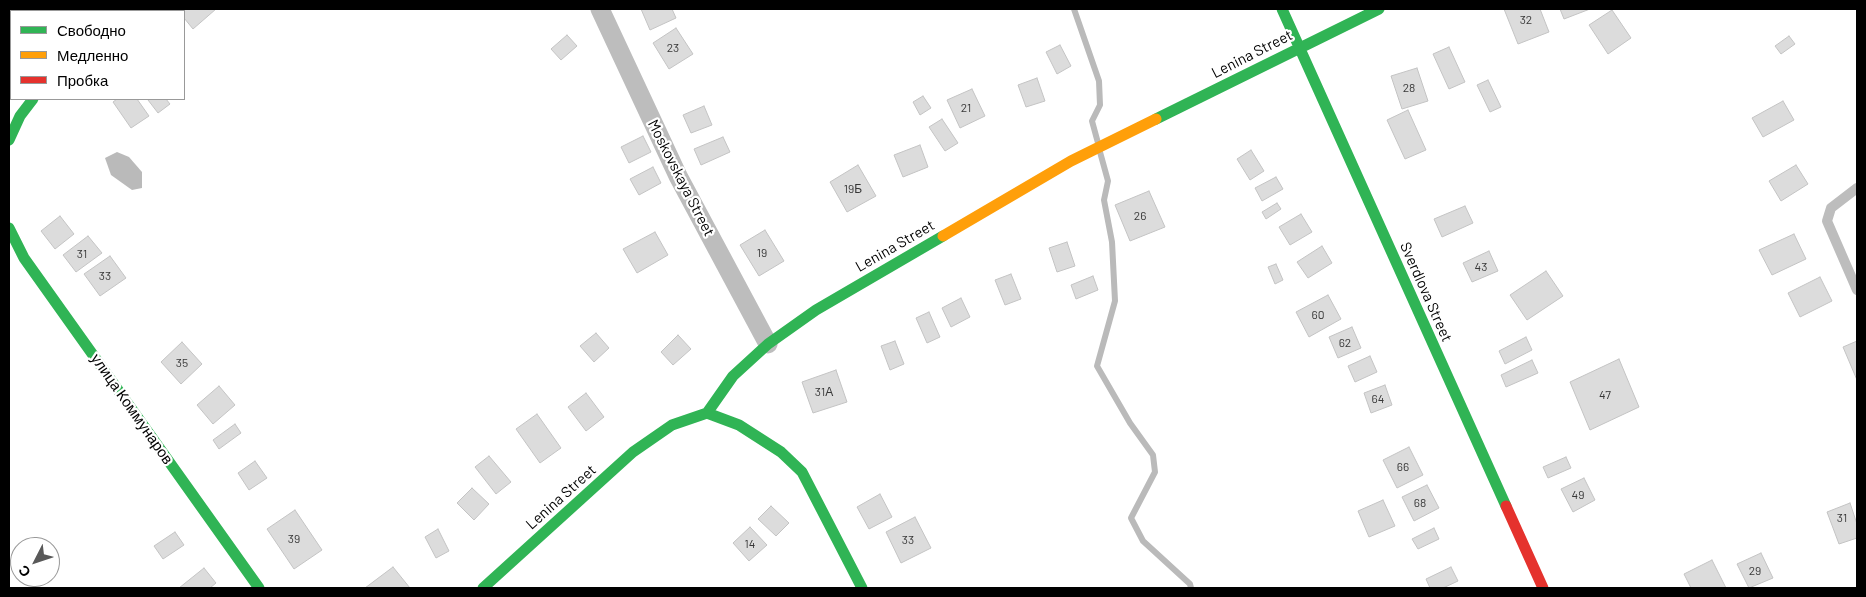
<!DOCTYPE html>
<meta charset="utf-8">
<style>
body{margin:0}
#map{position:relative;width:1866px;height:597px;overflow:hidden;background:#fff;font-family:Barlow,sans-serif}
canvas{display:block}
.frame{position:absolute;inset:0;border:10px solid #000;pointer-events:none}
.legend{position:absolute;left:10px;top:10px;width:175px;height:90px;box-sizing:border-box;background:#fff;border:1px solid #999;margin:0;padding:6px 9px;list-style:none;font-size:15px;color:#000}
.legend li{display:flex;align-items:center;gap:10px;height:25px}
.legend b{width:25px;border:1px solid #999}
.north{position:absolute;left:10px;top:537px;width:50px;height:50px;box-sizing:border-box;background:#fff;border:1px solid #999;border-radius:50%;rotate:229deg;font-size:14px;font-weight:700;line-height:20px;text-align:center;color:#000}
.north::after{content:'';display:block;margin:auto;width:18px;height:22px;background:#595959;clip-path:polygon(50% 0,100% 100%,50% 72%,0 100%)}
</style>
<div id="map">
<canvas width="1866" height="597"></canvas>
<div class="frame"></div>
<ul class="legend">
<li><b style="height:6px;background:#30b455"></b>Свободно</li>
<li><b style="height:6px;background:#ff9f0a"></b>Медленно</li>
<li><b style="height:6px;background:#e5322d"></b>Пробка</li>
</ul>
<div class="north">С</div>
</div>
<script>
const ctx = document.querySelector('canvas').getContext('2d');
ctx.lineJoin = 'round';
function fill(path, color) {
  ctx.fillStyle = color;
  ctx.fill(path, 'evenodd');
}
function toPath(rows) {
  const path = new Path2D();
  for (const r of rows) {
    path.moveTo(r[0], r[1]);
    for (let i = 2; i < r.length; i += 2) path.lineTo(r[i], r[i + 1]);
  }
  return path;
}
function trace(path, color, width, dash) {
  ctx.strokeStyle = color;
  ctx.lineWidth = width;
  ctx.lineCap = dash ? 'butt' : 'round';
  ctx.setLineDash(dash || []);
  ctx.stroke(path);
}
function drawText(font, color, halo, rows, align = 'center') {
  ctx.font = font + ' Barlow,sans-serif';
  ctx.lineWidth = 4.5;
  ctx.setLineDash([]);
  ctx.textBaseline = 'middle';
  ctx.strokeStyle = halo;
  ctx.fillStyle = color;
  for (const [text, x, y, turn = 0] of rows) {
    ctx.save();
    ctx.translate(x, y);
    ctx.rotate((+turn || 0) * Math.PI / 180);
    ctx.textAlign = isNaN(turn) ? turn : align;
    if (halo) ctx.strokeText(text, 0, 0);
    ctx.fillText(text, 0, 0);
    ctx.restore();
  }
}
fill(toPath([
 [117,152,129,157,142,172,142,188,132,190,111,175,105,158]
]), '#bababa');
trace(toPath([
 [1074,9,1099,81,1100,105,1092,121,1098,143],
 [1100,152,1108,181,1104,200,1112,242,1115,301,1097,366,1130,423,1153,455,1155,472,1131,518,1143,541,1190,584,1191,588]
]), '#bababa', 6);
const building = toPath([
 [176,9,216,9,193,29,184,18,184,11,176,9],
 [641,9,672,9,676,18,650,30,641,9],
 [1504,9,1540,9,1549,32,1518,44,1504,9],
 [1560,9,1590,9,1564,19,1560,9],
 [1612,10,1631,38,1608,54,1589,25,1612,10],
 [676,28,693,54,669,69,653,43,676,28],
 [567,35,577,46,561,60,551,49,567,35],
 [1789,36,1795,44,1781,54,1775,46,1789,36],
 [1060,45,1071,66,1057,74,1046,52,1060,45],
 [1449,47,1465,82,1449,89,1433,54,1449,47],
 [1417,68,1428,101,1402,109,1391,76,1417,68],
 [1037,78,1045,101,1026,107,1018,85,1037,78],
 [1488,80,1501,107,1490,112,1477,85,1488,80],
 [972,89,985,116,960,128,947,100,972,89],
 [923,96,931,108,920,115,913,102,923,96],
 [117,99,137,99,149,116,131,128,113,102,117,99],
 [150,99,166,99,170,104,158,113,148,100,150,99],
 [1783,101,1794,120,1763,137,1752,118,1783,101],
 [704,106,712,125,691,133,683,115,704,106],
 [1408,110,1426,150,1405,159,1387,120,1408,110],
 [942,119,958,143,945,151,929,127,942,119],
 [643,136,651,152,629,163,621,147,643,136],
 [723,137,730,152,701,165,694,149,723,137],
 [920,145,928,167,903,177,894,155,920,145],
 [1251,150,1264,171,1250,180,1237,159,1251,150],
 [858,165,876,196,847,212,830,182,858,165],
 [1796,165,1808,184,1781,201,1769,181,1796,165],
 [653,167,661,183,639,195,630,179,653,167],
 [1276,177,1283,189,1262,201,1255,188,1276,177],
 [1149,191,1165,227,1130,241,1115,205,1149,191],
 [1277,203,1281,209,1266,219,1262,212,1277,203],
 [1465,206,1473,223,1442,237,1434,219,1465,206],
 [1301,214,1312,232,1290,245,1279,227,1301,214],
 [60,216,74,234,55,249,41,231,60,216],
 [765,230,784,261,759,276,740,245,765,230],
 [655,232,668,255,637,273,623,249,655,232],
 [1794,234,1806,259,1772,275,1759,250,1794,234],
 [88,236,102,253,76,272,63,255,88,236],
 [1067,242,1075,266,1057,272,1049,248,1067,242],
 [1322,246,1332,263,1308,278,1297,262,1322,246],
 [1489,251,1498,271,1472,282,1463,263,1489,251],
 [110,256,126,278,100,296,84,274,110,256],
 [1276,264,1283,280,1275,284,1268,267,1276,264],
 [1546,271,1563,296,1527,320,1510,295,1546,271],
 [1011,274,1021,299,1005,305,995,280,1011,274],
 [1093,276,1098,290,1076,299,1071,285,1093,276],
 [1820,277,1832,301,1800,317,1788,293,1820,277],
 [1328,295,1341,319,1309,337,1296,312,1328,295],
 [961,298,970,317,951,327,942,308,961,298],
 [929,312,940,337,927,343,916,318,929,312],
 [1352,327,1361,348,1338,358,1329,337,1352,327],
 [596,333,609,348,594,362,580,346,596,333],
 [678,335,691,349,673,365,661,352,678,335],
 [1526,337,1532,350,1505,364,1499,351,1526,337],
 [895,341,904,364,890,370,881,346,895,341],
 [1857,341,1857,380,1843,347,1857,341],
 [182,342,202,364,181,384,161,362,182,342],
 [1370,356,1377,372,1355,382,1348,366,1370,356],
 [1619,359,1639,407,1590,430,1570,382,1619,359],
 [1532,360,1538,373,1506,387,1501,375,1532,360],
 [836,370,847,402,813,413,802,382,836,370],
 [1385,385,1392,405,1371,413,1364,393,1385,385],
 [219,386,235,405,213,424,197,405,219,386],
 [586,393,604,417,586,431,568,407,586,393],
 [537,414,561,448,540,463,516,429,537,414],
 [235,424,241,433,219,449,213,440,235,424],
 [1409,447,1423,475,1397,488,1383,460,1409,447],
 [489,456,511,482,496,494,475,467,489,456],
 [1566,457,1571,468,1548,478,1543,467,1566,457],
 [255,461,267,478,249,490,238,473,255,461],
 [1584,478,1595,500,1573,512,1561,489,1584,478],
 [1427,485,1439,508,1414,521,1402,497,1427,485],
 [472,488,489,504,474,520,457,503,472,488],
 [880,494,892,517,869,529,857,507,880,494],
 [1383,500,1395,526,1369,537,1358,511,1383,500],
 [1850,503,1857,524,1857,538,1839,544,1827,512,1850,503],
 [771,506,789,523,776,536,758,519,771,506],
 [295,510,322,550,294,569,267,529,295,510],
 [915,517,931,548,901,563,886,532,915,517],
 [750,527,767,545,749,561,733,543,750,527],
 [1434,528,1439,539,1418,549,1412,539,1434,528],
 [438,529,449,551,436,558,425,537,438,529],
 [175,532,184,545,163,559,154,546,175,532],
 [1761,553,1773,578,1749,588,1737,564,1761,553],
 [1712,560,1726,588,1691,588,1684,574,1712,560],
 [393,567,410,588,365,588,393,567],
 [1451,567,1458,581,1443,588,1430,588,1426,579,1451,567],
 [204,568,216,583,210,588,179,588,204,568]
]);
fill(building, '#dcdcdc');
trace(building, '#c4c4c4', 1);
trace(toPath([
 [1857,188,1831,208,1827,221,1857,290]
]), '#bdbdbd', 10);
trace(toPath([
 [600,9,678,176,768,344]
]), '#bdbdbd', 19);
trace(toPath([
 [1282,9,1506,506],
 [1156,119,1379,9],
 [9,140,20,116,33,99],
 [9,228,24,258,259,588],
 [707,413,739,425,781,452,802,472,862,588],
 [483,588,633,452,672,425,707,413,733,376,768,344,816,310,943,236]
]), '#30b455', 11);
trace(toPath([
 [101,11,104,9],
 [943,236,1071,161,1156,119]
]), '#ff9f0a', 11);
trace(toPath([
 [1506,506,1543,588]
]), '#e5322d', 11);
drawText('12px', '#373737', null, [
 ["32",1526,20],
 ["23",673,48],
 ["28",1409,88],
 ["21",966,108],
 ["19Б",853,189],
 ["26",1140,216],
 ["19",762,253],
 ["31",82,254],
 ["43",1481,267],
 ["33",105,276],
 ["60",1318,315],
 ["62",1345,343],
 ["35",182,363],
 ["31А",824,392],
 ["47",1605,395],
 ["64",1378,399],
 ["66",1403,467],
 ["49",1578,495],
 ["68",1420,503],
 ["31",1842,518],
 ["39",294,539],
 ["33",908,540],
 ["14",750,544],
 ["29",1755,571]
]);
drawText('15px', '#000', '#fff', [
 ["Lenina Street",1252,54,-27],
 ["Moskovskaya Street",681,178,63],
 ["Lenina Street",895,246,-30],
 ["Sverdlova Street",1426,292,66],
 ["улица Коммунаров",132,409,55],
 ["Lenina Street",561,497,-42]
]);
</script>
